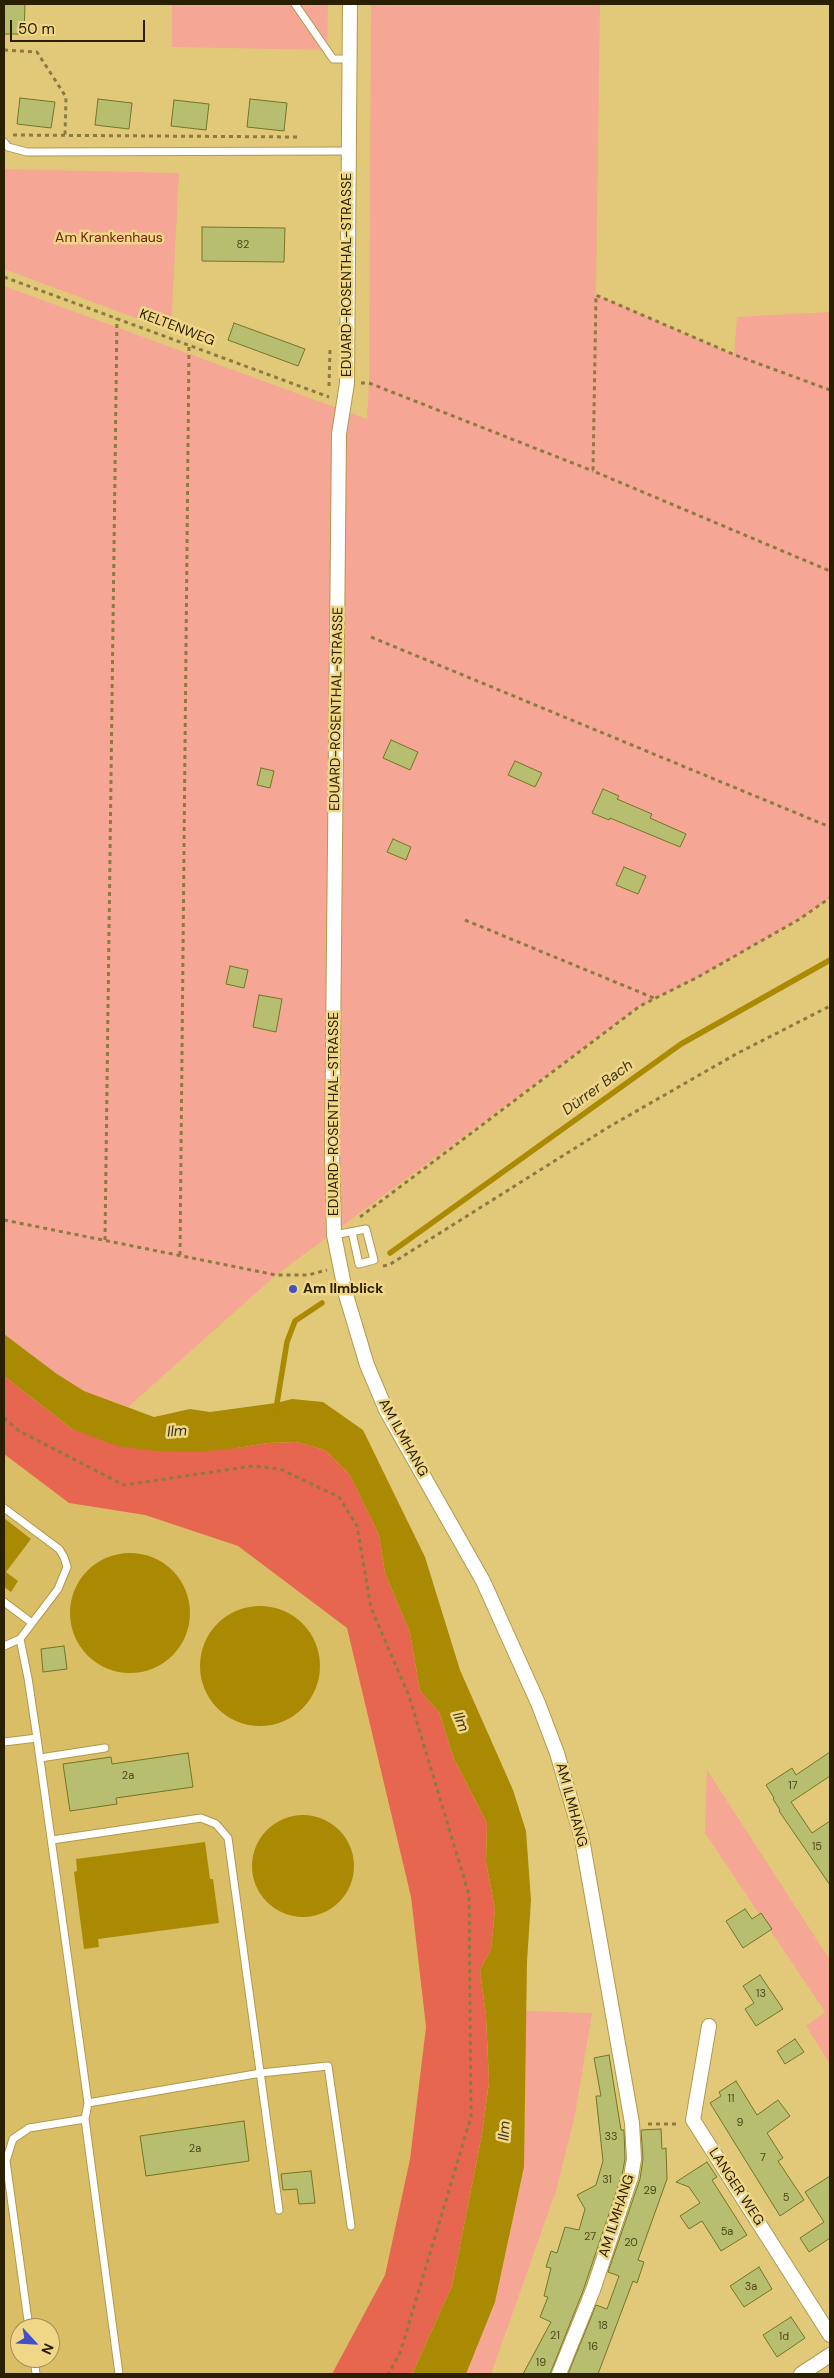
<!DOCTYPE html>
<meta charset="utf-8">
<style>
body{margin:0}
#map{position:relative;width:834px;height:2378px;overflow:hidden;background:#e2c97a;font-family:"DM Sans",sans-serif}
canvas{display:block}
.frame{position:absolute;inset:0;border:5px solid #2a2000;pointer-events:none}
.north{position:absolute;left:10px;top:2318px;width:50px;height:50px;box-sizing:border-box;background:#f0d687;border:1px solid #a18d51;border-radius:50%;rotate:115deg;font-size:14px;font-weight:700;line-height:20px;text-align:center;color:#2a2000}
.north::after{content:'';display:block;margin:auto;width:18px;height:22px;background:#4252c6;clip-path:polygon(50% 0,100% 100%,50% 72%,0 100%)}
.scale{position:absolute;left:10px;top:20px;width:135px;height:22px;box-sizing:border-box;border:2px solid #2a2000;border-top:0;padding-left:6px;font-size:15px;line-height:18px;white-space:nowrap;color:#2a2000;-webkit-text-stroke:4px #f0d687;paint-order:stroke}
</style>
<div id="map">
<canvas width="834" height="2378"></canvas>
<div class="frame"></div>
<div class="north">N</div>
<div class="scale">50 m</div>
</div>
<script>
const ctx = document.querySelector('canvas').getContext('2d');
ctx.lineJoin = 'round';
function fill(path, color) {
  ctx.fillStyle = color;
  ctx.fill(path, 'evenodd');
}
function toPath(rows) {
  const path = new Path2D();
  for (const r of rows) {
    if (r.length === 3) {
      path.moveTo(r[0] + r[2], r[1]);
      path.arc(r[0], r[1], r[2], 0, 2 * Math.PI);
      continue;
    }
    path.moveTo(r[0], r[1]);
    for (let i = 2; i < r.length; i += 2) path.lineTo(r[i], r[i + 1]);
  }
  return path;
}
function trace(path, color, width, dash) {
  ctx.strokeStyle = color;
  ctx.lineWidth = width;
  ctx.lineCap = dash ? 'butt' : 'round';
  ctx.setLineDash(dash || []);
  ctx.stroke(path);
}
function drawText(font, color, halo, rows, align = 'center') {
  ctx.font = font + ' "DM Sans",sans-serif';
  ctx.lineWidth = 5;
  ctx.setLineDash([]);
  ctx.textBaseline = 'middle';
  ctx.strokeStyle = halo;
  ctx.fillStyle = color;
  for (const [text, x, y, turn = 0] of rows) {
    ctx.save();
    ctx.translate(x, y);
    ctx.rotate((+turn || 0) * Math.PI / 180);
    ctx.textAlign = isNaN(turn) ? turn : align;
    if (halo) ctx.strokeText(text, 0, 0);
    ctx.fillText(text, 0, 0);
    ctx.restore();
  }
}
fill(toPath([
 [4,1454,69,1503,145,1515,238,1546,347,1628,411,1897,426,2027,410,2159,385,2275,332,2374,4,2374],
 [20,2328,50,2328,50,2358,20,2358]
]), '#d9be66');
fill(toPath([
 [172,4,328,4,327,50,172,47],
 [371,4,600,4,596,295,734,355,737,317,830,312,830,898,798,920,698,977,640,1006,276,1275,128,1407,84,1391,57,1374,4,1334,4,286,367,419,369,383],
 [4,169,179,173,171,331,4,269],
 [707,1770,830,1960,830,2064,806,2026,825,2012,705,1833],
 [526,2011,592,2013,575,2115,556,2191,491,2374,466,2374,495,2302,524,2167]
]), '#f6a695');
fill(toPath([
 [4,1376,72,1429,237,1448,268,1443,296,1442,325,1450,350,1475,379,1535,385,1573,410,1633,420,1691,439,1712,454,1759,487,1823,486,1862,495,1909,491,1949,480,1970,486,2016,489,2082,482,2134,452,2286,412,2374,332,2374,385,2275,410,2159,426,2027,411,1897,347,1628,238,1546,145,1515,69,1503,4,1454]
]), '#e6664f');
fill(toPath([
 [4,1334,57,1374,84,1391,154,1417,190,1409,210,1412,276,1403,292,1399,323,1402,363,1430,425,1557,460,1670,513,1790,526,1831,531,1900,527,1962,524,2167,495,2302,466,2374,412,2374,452,2286,482,2134,489,2082,486,2016,480,1970,491,1949,495,1909,486,1862,487,1823,454,1759,439,1712,420,1691,410,1633,385,1573,379,1535,350,1475,325,1450,296,1442,268,1443,237,1448,198,1452,156,1451,117,1446,72,1429,4,1376],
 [4,1518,31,1539,6,1572,18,1581,11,1592,4,1587],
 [130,1613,60],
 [260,1666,60],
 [303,1866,51],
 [205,1842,210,1879,213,1879,219,1923,98,1939,99,1947,84,1949,74,1872,77,1871,76,1859]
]), '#aa8a03');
trace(toPath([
 [390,1253,681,1044,830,960],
 [276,1409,287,1342,295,1321,322,1303]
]), '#aa8a03', 5.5);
const building = toPath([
 [4,4,25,4,24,34,4,34,4,4],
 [20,98,55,102,51,128,17,124,20,98],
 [98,99,132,103,129,129,95,125,98,99],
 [250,99,287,103,284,131,247,127,250,99],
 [174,100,209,104,206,130,171,126,174,100],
 [202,227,285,228,284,262,202,261,202,227],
 [234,323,305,349,298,366,228,340,234,323],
 [391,740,418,752,410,770,383,758,391,740],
 [515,761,542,773,535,787,508,775,515,761],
 [261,768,274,771,270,788,257,785,261,768],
 [603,789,619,796,617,799,652,814,650,818,686,834,680,847,610,818,609,820,592,813,603,789],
 [393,839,411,847,406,860,387,852,393,839],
 [624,867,646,876,638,894,616,885,624,867],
 [230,966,248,970,244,988,226,984,230,966],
 [259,995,282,999,276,1032,253,1027,259,995],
 [64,1646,67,1669,43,1672,41,1649,64,1646],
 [830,1752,830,1776,791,1802,812,1833,830,1821,830,1885,779,1811,780,1810,773,1799,774,1798,766,1785,792,1768,796,1775,830,1752],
 [188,1753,193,1787,116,1798,117,1804,70,1811,63,1764,111,1757,112,1764,188,1753],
 [745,1909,752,1919,761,1913,772,1929,743,1948,726,1921,745,1909],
 [760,1975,783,2009,756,2026,745,2009,754,2003,743,1986,760,1975],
 [795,2039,804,2052,785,2064,777,2051,795,2039],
 [609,2055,621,2130,624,2130,625,2159,622,2175,583,2291,550,2374,523,2374,551,2322,540,2317,548,2297,544,2296,551,2268,546,2267,551,2251,557,2253,565,2227,579,2230,585,2209,577,2195,596,2185,603,2161,596,2096,601,2096,594,2058,609,2055],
 [736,2081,757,2115,778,2100,790,2116,767,2133,783,2158,778,2161,804,2200,780,2216,710,2103,721,2096,719,2092,736,2081],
 [244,2121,249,2161,146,2176,140,2136,244,2121],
 [661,2129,662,2149,666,2148,667,2179,638,2260,644,2262,637,2283,633,2281,598,2374,568,2374,596,2305,607,2309,619,2276,608,2272,640,2179,643,2159,641,2130,661,2129],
 [707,2162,717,2177,712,2180,747,2235,721,2251,702,2221,689,2229,680,2216,700,2203,689,2187,676,2182,707,2162],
 [311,2171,315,2203,299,2204,297,2189,283,2190,281,2174,311,2171],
 [830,2176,830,2238,809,2252,800,2238,824,2222,805,2192,830,2176],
 [759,2267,772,2289,744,2307,730,2286,759,2267],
 [791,2317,805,2338,777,2357,763,2335,791,2317]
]);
fill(building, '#b8be6f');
trace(building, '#727625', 1);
const service = toPath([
 [295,4,333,59,348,59],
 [4,142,8,147,27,152,348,151],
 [334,1235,366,1229,374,1260,359,1264,352,1232],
 [4,1508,59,1549,64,1557,67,1567,58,1589,20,1639,28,1678,37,1738],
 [4,1602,32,1623],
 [4,1646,20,1639],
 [4,1742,37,1738,88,2103,85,2119,119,2374],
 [40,1758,105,1748],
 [52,1840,201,1818,216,1824,228,1838,279,2210],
 [88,2103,261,2073,328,2066,351,2226],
 [29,2328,6,2161,13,2139,29,2128,85,2119],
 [34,2358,36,2374]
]);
const minor = toPath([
 [350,4,347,383,339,434,332,1150,334,1235,346,1295,367,1365,386,1410,483,1581,538,1703,557,1753,582,1839,632,2123,634,2159,631,2177,593,2290,559,2374],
 [709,2026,693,2120,830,2335],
 [801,2374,830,2355]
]);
trace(service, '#b2994b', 9);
trace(minor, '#b2994b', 16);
trace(toPath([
 [4,50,37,52,66,97,65,135],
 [13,135,297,137],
 [4,277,329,397],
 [361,383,369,383,593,471],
 [329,386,330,349],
 [830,390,735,355,596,295,593,471,830,571],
 [371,637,830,827],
 [465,920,654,998],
 [360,1217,640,1006,698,977,798,920,830,898],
 [4,1220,276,1275,308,1275,327,1270],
 [105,1240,117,318],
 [180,1255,189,345],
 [383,1266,389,1265,607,1128,736,1054,830,1006],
 [4,1418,19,1431,124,1485,253,1466,280,1469,339,1497,357,1526,371,1608,409,1696,469,1895,471,2117,400,2353,388,2374],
 [648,2124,679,2124]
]), '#8c7a41', 3, [4, 4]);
trace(service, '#fff', 7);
trace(minor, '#fff', 14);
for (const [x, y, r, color] of [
 [293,1289,5,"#4252c6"]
]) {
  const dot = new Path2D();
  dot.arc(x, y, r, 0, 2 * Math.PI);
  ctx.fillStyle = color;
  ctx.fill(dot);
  trace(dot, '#f0d687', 2);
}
drawText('11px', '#4e481c', null, [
 ["82",243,245],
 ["2a",128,1776],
 ["17",793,1786],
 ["15",817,1847],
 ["13",761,1994],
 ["11",731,2099],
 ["9",740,2123],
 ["33",611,2137],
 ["2a",195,2149],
 ["7",763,2158],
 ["31",607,2180],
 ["29",650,2191],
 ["5",786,2198],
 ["5a",727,2232],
 ["27",590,2237],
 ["20",631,2243],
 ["3a",751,2287],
 ["18",603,2326],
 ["21",555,2336],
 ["1d",784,2337],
 ["16",593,2347],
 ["19",541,2363]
]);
drawText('14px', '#742315', '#f0d687', [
 ["Am Krankenhaus",109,238]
]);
drawText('14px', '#2a2000', '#f0d687', [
 ["EDUARD-ROSENTHAL-STRASSE",347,275,-90],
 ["KELTENWEG",177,328,21],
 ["EDUARD-ROSENTHAL-STRASSE",337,709,-89],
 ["EDUARD-ROSENTHAL-STRASSE",334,1114,-90],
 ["AM ILMHANG",403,1438,61],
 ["AM ILMHANG",571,1805,75],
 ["LANGER WEG",736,2187,57],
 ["AM ILMHANG",617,2216,-72]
]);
drawText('bold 14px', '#2a2000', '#f0d687', [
 ["Am Ilmblick",303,1289]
], 'left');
drawText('italic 15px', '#3c351d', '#f0d687', [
 ["Dürrer Bach",598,1088,-36],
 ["Ilm",177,1432,-3],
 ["Ilm",460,1722,68],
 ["Ilm",505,2131,-86]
]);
</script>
